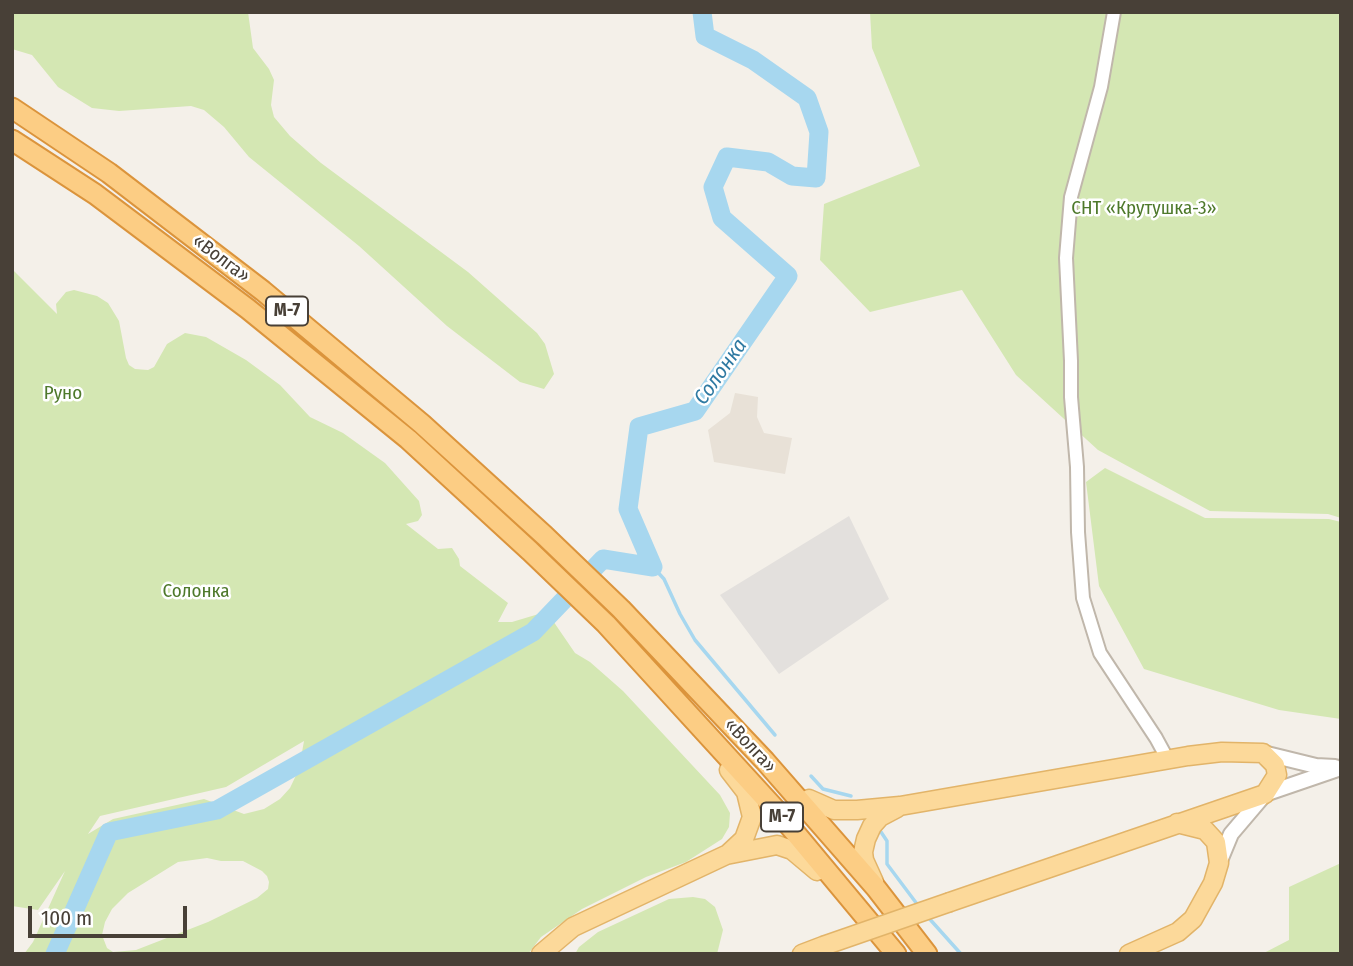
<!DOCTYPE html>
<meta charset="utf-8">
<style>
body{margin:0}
#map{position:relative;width:1353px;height:966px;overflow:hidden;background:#f4f0e9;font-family:"Fira Sans Condensed",sans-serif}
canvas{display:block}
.frame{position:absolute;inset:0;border:14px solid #484037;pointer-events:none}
.scale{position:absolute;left:28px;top:906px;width:159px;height:32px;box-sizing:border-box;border:4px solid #484037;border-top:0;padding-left:9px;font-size:21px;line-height:24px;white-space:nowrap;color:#484037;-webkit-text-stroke:5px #fff;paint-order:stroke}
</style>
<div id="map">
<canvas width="1353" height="966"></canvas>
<div class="frame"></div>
<div class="scale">100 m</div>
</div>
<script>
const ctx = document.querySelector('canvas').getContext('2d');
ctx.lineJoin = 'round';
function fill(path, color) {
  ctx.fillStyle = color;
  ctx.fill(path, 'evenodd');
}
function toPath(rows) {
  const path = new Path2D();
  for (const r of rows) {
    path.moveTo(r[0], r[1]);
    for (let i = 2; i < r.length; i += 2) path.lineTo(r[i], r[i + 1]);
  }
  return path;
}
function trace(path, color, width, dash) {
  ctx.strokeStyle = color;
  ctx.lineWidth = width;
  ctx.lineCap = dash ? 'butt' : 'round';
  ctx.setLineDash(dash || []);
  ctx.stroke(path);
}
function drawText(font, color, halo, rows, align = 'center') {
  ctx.font = font + ' "Fira Sans Condensed",sans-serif';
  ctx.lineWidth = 5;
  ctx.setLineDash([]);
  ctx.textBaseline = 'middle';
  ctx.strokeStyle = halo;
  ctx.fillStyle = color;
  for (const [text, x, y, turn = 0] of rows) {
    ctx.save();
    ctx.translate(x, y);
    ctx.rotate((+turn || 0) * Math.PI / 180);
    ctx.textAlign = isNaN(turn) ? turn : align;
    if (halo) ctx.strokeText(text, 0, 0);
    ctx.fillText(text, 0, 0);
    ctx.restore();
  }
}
fill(toPath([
 [735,393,758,397,757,417,764,433,792,438,785,474,714,462,708,430,730,413]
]), '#e8e1d7');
fill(toPath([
 [12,12,248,12,253,48,269,69,274,80,271,105,274,117,290,136,321,163,468,272,537,333,545,344,554,374,544,389,520,382,447,326,359,246,249,157,224,127,204,110,191,106,119,111,92,108,58,87,32,55,12,49],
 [870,12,1341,12,1341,518,1328,514,1210,511,1098,450,1016,375,962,290,870,312,820,260,824,204,920,166,872,48],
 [12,269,57,314,56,304,66,292,74,290,97,296,108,303,119,321,126,358,129,365,135,369,148,370,154,367,167,344,185,333,206,337,246,360,280,385,310,417,343,433,385,463,419,501,422,515,418,521,406,524,438,549,452,548,459,559,460,566,508,603,498,622,512,622,542,613,549,615,575,653,590,662,623,691,720,795,730,813,729,827,722,839,686,862,646,877,582,909,541,937,528,954,24,954,33,942,65,871,38,910,12,906],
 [304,741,299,769,290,788,280,799,264,809,244,814,204,799,113,819,88,834,100,816,226,787],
 [207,858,221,861,243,861,262,871,267,876,269,882,268,889,257,898,208,922,136,950,113,952,107,948,102,935,105,922,112,909,128,893,178,862],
 [1105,468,1205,518,1329,519,1341,522,1341,719,1279,710,1144,669,1099,586,1086,482],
 [1341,863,1341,954,1262,954,1289,940,1289,887],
 [693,897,705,899,715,907,723,930,717,954,575,954,579,947,598,932,669,899]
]), '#d4e7b3');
fill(toPath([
 [849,516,889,599,779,674,720,595]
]), '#e3e0dd');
trace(toPath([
 [653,567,664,579,680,614,695,640,775,735],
 [811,776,823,789,851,796],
 [881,832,887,841,887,864,920,908],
 [927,916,961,954]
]), '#a7d7ef', 3.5);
trace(toPath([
 [55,954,109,832,217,810,533,632,603,559,653,567,628,509,639,427,695,411,788,276,722,218,713,187,727,157,768,162,792,176,816,178,819,132,807,98,753,60,705,36,702,12]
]), '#a7d7ef', 19);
const minor = toPath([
 [1114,12,1101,87,1071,197,1066,258,1071,361,1071,397,1077,467,1078,532,1083,598,1100,653,1156,738,1168,760]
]);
const tertiary = toPath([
 [1263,753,1316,766,1335,767],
 [1219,863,1231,834,1265,794,1341,768]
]);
const primary = toPath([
 [809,799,834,810,857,810,900,806,1188,756,1222,752,1263,753,1275,765,1277,775,1265,794,950,902],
 [729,853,744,839,752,817,746,792,729,770],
 [874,882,864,860,863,852,866,839,872,826,880,817,897,808],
 [541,954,573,927,726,855,777,845,792,850,817,871],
 [802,954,823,946],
 [1129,954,1178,932,1193,919,1213,883,1219,863,1216,842,1205,830,1177,823]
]);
const trunk = toPath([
 [12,108,109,173,263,291,422,424,545,536,621,609,765,761,876,888,927,954],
 [12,140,95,194,248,309,408,439,530,551,606,624,777,811,896,954]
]);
trace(minor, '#c0b7ab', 16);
trace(tertiary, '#c0b7ab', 18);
trace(primary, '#e2b469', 21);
trace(trunk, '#db943c', 23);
trace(minor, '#fff', 12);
trace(tertiary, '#fff', 14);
trace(primary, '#fcd99a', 18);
trace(trunk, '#fccd84', 19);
const primaryBridge = toPath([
 [823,946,950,902]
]);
trace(primaryBridge, '#e2b469', 21, []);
trace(primaryBridge, '#fcd99a', 18);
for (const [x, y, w] of [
 [287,311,42],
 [782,817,42]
]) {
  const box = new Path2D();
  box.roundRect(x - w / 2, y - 14.5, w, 29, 5);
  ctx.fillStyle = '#fff';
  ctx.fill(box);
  trace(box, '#484037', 2);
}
drawText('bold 18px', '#484037', null, [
 ["М-7",287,311],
 ["М-7",782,817]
]);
drawText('19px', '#4e792b', '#fff', [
 ["СНТ «Крутушка-3»",1144,209],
 ["Руно",63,394],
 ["Солонка",196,592]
]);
drawText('19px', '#484037', '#fff', [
 ["«Волга»",221,259,37],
 ["«Волга»",750,746,47]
]);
drawText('italic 21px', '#2f7aa2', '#fff', [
 ["Солонка",721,372,-55]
]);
</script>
